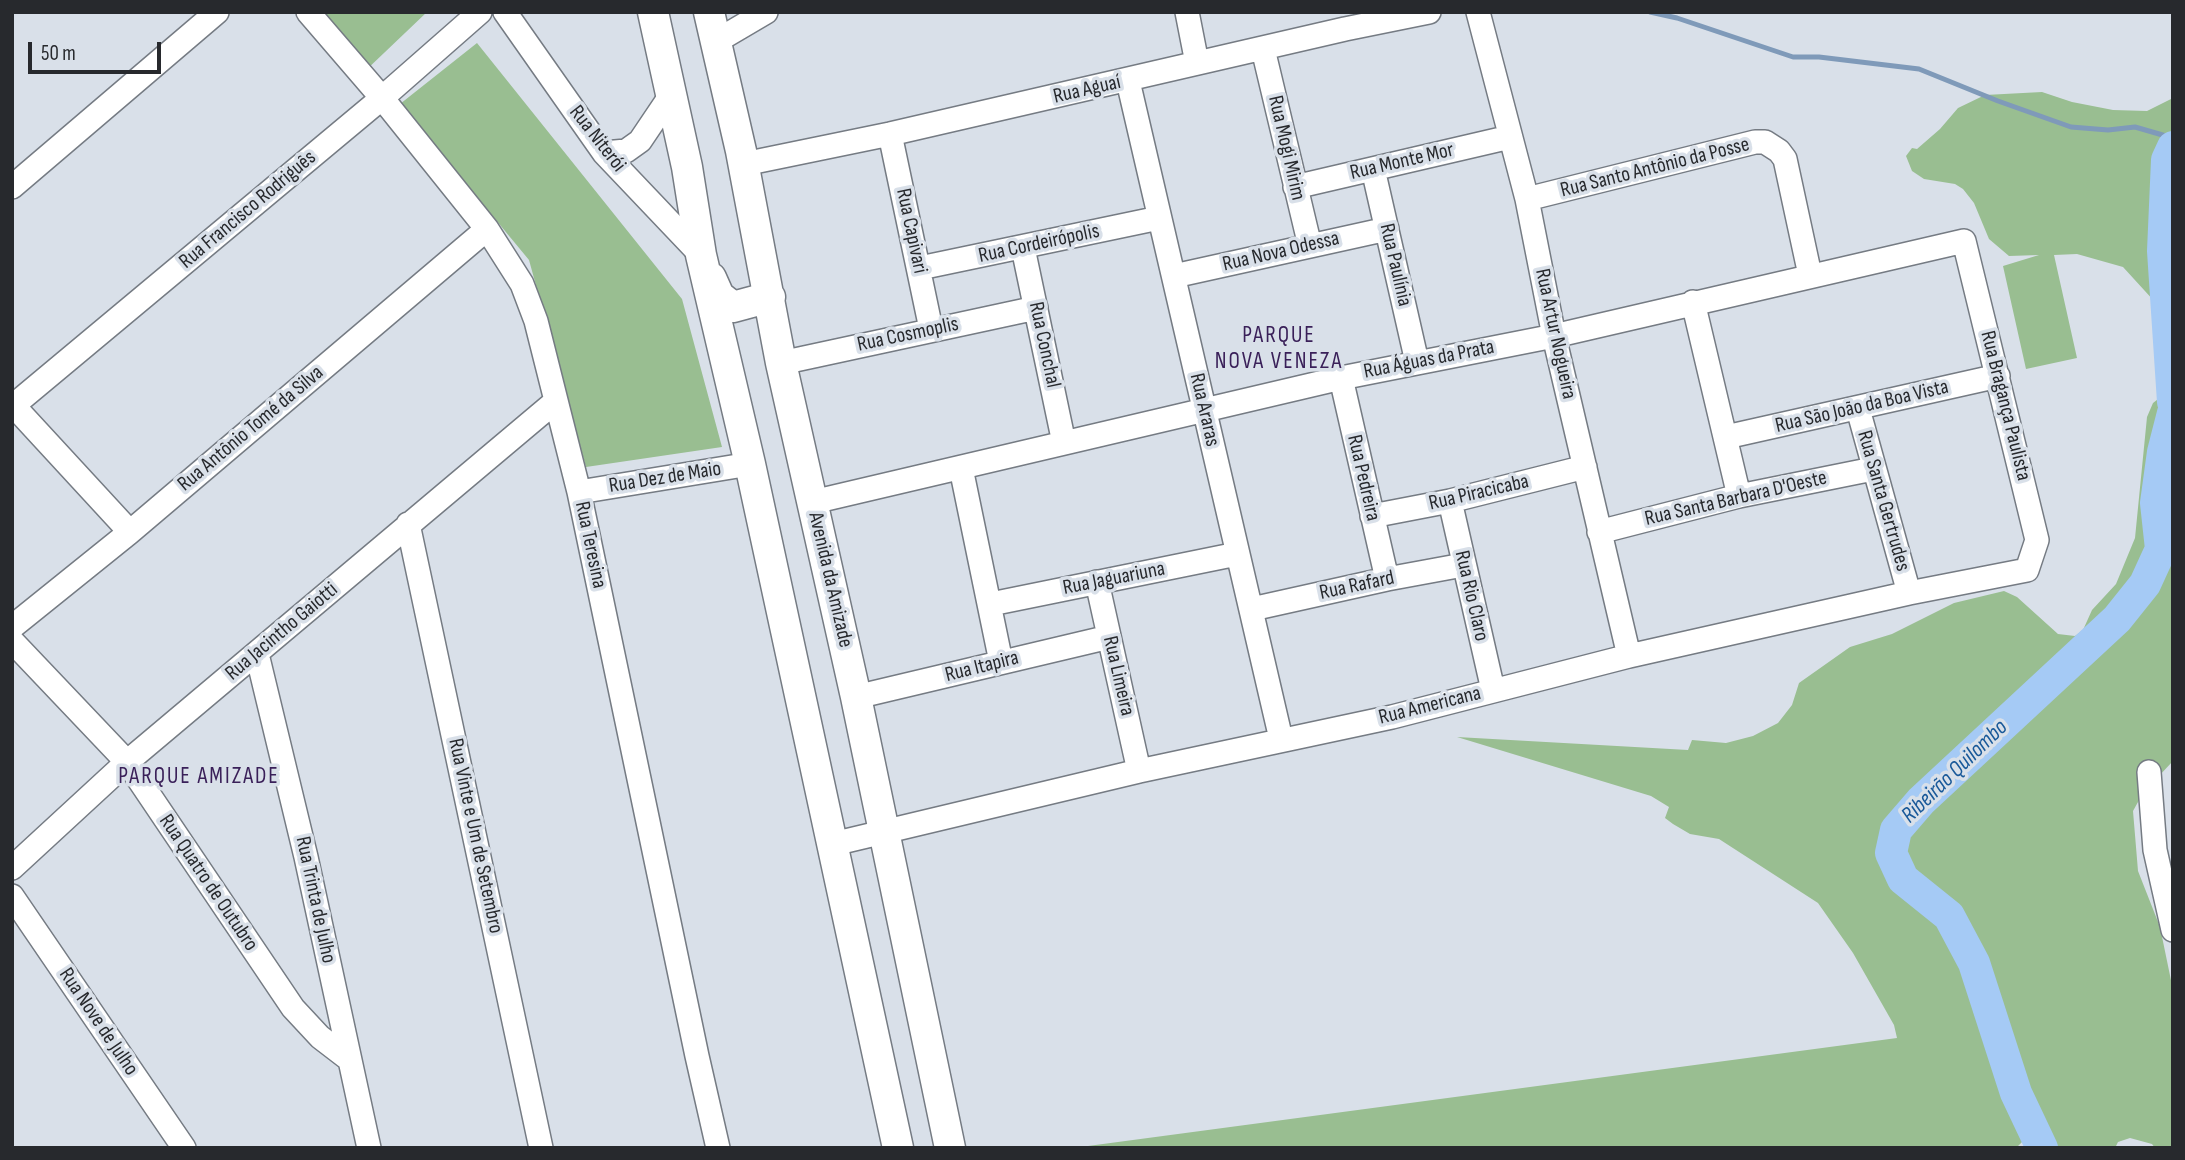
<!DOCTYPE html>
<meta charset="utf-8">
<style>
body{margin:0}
#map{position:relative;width:2185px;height:1160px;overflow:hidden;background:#d9e0e9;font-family:"Sofia Sans Condensed",sans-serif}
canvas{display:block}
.frame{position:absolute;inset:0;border:14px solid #27292d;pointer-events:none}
.scale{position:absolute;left:28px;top:42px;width:133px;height:32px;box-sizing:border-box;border:4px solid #27292d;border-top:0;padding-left:9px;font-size:21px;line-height:24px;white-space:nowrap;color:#27292d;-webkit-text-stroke:5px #d9e0e9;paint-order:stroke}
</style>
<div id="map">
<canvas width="2185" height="1160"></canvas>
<div class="frame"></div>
<div class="scale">50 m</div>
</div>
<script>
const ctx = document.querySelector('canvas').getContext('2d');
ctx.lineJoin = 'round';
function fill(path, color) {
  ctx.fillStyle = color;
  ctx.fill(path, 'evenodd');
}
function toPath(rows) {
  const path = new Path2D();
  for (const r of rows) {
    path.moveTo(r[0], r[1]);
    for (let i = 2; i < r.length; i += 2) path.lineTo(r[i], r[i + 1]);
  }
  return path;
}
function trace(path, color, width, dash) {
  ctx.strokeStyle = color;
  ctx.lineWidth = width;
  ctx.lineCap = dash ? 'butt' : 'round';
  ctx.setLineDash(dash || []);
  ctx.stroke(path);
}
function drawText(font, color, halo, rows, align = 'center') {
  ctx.font = font + ' "Sofia Sans Condensed",sans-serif';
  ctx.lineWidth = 7;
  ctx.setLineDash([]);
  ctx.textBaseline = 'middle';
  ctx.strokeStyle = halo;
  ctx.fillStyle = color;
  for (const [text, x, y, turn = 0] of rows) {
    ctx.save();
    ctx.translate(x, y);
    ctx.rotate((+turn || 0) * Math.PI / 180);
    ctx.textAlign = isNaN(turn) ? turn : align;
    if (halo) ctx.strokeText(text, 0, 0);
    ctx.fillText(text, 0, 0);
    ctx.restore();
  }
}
fill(toPath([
 [316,12,427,12,363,73],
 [477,43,682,299,722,447,586,467,529,260,400,104],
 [2042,92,2072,102,2113,110,2147,111,2173,98,2173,359,2167,326,2155,302,2123,267,2077,254,2054,255,2077,358,2026,369,2003,266,2039,255,2009,256,1989,239,1974,203,1963,189,1955,184,1924,179,1912,171,1906,156,1912,148,1917,149,1940,129,1958,108,1985,95],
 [2173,380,2173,761,2143,793,2133,811,2138,871,2160,927,2173,990,2173,1148,2155,1148,2152,1144,2130,1138,2118,1142,2115,1148,2026,1148,2022,1142,2016,1148,1073,1148,1897,1038,1894,1025,1853,953,1818,903,1719,839,1690,834,1673,824,1665,818,1669,807,1651,796,1457,737,1688,750,1692,740,1726,743,1753,736,1778,723,1792,705,1799,683,1850,647,1892,634,1954,603,2004,591,2017,597,2058,634,2075,636,2083,630,2092,610,2116,584,2135,538,2147,417,2153,403,2167,392]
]), '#99be91');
trace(toPath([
 [1650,12,1677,18,1793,57,1819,57,1919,69,1998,101,2071,127,2108,130,2135,127,2173,138]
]), '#7f9ab9', 5);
trace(toPath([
 [2173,147,2167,160,2163,251,2173,402],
 [2042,1148,2016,1093,1974,963,1949,916,1903,879,1891,853,1896,830,1921,801,2117,619,2145,584,2161,549,2156,503,2163,452,2173,413]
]), '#a5caf5', 32);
const minor = toPath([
 [308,12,382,98,487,229,522,284,536,321,579,492,697,1056,718,1148],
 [505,12,604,153,701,255],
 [1187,12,1197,63],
 [1478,12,1527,199,1554,336,1629,656],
 [715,42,766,12],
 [1263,49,1310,246],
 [1128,81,1281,739],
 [890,134,931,329],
 [604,153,626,151,640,141,671,95],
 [744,164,890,134,1345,29,1429,12],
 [1373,169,1417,362],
 [12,187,217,12],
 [1295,187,1510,137],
 [1527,199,1755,142,1765,142,1779,151,1785,159,1810,275],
 [1023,248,1064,443],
 [920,268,1159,218],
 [1174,276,1387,229],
 [1693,302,1739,496],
 [781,363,1036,308],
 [1341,378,1387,579],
 [12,404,130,532],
 [14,405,382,98,480,12],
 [1858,409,1909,593],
 [1726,437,1998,376],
 [961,468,1001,662],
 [579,492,750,464],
 [1450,501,1493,690],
 [813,502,1341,378,1554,336,1964,241,2037,540,2027,570,1909,593,1629,656,1392,717,1139,771,833,844],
 [1372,516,1450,501,1585,467],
 [408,524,541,1148],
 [1599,532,1739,496,1873,469],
 [1097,582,1139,771],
 [991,604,1237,554],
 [1252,609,1387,579,1463,565],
 [12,627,130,532,487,229],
 [12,641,127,762,293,1008,320,1037,350,1060],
 [257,654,306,857,369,1148],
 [856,697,1109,637],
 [2149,772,2155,850,2173,930],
 [12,868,127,762,556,401],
 [12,896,184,1148]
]);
const major = toPath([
 [653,12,687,167,701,255,750,464,898,1148],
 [709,12,741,151,781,363,856,697,950,1148],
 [711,278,719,296,733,307,770,297]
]);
trace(minor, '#757b83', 26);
trace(major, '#757b83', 33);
trace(minor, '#fff', 23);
trace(major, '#fff', 30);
drawText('21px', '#27292d', '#d9e0e9', [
 ["Rua Aguaí",1087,90,-13],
 ["Rua Niterói",597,139,52],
 ["Rua Mogi Mirim",1286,148,77],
 ["Rua Monte Mor",1402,162,-13],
 ["Rua Santo Antônio da Posse",1655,168,-14],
 ["Rua Francisco Rodriguês",248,210,-40],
 ["Rua Capivari",911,231,78],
 ["Rua Cordeirópolis",1039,244,-12],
 ["Rua Nova Odessa",1281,252,-13],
 ["Rua Paulínia",1395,265,77],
 ["Rua Artur Nogueira",1555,334,78],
 ["Rua Cosmoplis",908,335,-12],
 ["Rua Conchal",1044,345,78],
 ["Rua Águas da Prata",1429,360,-11],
 ["Rua Bragança Paulista",2005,406,76],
 ["Rua São João da Boa Vista",1862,407,-13],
 ["Rua Araras",1204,410,77],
 ["Rua Antônio Tomé da Silva",251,429,-40],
 ["Rua Dez de Maio",665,478,-9],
 ["Rua Pedreira",1363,478,77],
 ["Rua Piracicaba",1479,493,-13],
 ["Rua Santa Barbara D'Oeste",1736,499,-13],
 ["Rua Santa Gertrudes",1883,501,74],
 ["Rua Teresina",590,545,78],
 ["Rua Jaguariuna",1114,579,-11],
 ["Avenida da Amizade",830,580,77],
 ["Rua Rafard",1357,586,-12],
 ["Rua Rio Claro",1471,596,77],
 ["Rua Jacintho Gaiotti",282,632,-40],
 ["Rua Itapira",982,667,-14],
 ["Rua Limeira",1118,676,77],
 ["Rua Americana",1430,706,-14],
 ["Rua Vinte e Um de Setembro",475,836,78],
 ["Rua Quatro de Outubro",208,883,56],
 ["Rua Trinta de Julho",315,900,78],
 ["Rua Nove de Julho",98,1022,56]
]);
ctx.letterSpacing = '2px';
drawText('23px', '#3a2059', '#d9e0e9', [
 ["PARQUE",1279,336],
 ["NOVA VENEZA",1279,362],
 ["PARQUE AMIZADE",199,777]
]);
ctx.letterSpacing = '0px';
drawText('italic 23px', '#195999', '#d9e0e9', [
 ["Ribeirão Quilombo",1955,772,-44]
]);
</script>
